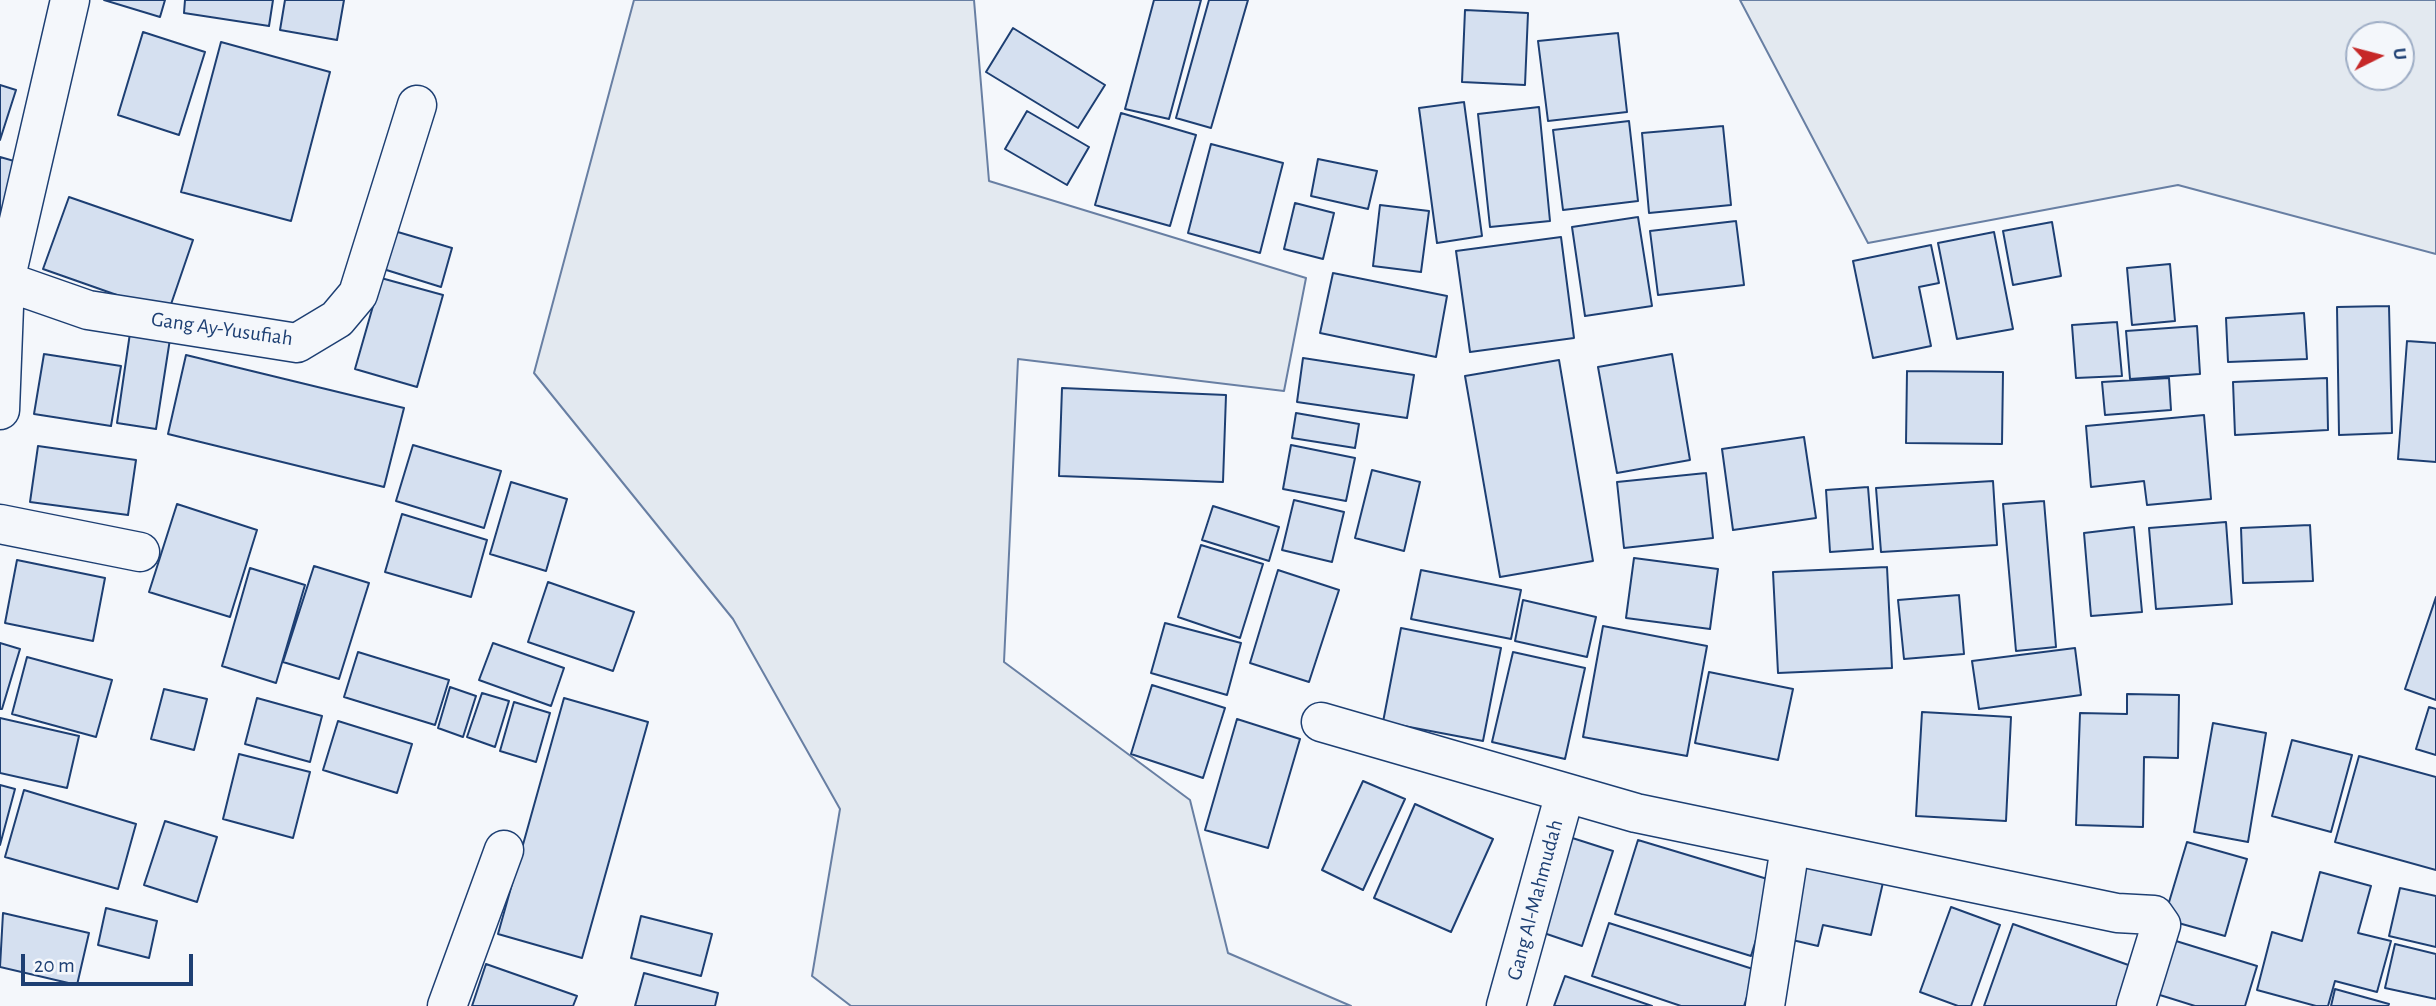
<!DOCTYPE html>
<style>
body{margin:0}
#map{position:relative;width:2436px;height:1006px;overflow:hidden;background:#f4f7fb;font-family:"Alegreya Sans",sans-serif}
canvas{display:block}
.north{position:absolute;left:2345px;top:21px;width:70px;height:70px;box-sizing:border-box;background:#f4f7fb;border:2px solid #9eadc5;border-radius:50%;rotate:84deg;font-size:19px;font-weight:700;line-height:28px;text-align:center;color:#1d3f73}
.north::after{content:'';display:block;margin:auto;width:24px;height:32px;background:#c62828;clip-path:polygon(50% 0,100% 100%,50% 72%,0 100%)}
.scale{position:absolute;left:21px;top:954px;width:172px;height:32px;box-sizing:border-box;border:4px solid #1d3f73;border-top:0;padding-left:9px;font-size:21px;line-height:24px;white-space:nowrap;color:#1d3f73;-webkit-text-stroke:5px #f4f7fb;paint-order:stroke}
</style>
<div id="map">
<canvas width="2436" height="1006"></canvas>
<div class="north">U</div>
<div class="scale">20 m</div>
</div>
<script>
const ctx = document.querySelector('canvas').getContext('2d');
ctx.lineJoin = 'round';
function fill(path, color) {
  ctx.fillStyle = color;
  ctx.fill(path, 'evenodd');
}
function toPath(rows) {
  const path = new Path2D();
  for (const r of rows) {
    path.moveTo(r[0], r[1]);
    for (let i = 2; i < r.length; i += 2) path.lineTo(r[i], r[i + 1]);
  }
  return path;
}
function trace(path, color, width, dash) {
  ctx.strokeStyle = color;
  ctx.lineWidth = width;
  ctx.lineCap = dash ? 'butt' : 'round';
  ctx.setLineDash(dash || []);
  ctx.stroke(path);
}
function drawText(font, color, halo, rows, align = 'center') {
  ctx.font = font + ' "Alegreya Sans",sans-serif';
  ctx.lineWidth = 5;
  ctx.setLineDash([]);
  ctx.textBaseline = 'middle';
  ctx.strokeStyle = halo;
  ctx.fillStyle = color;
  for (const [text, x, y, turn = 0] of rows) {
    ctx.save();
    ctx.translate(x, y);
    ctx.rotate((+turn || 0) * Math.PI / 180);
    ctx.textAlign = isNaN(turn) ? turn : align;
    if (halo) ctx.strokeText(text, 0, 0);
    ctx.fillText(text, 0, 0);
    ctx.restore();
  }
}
const green = toPath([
 [634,0,974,0,989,181,1306,278,1284,391,1018,359,1004,662,1190,800,1228,953,1351,1006,851,1006,812,976,840,809,733,619,534,373,634,0],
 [1740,0,2436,0,2436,254,2178,185,1868,243,1740,0],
 [2401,35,2401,77,2359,77,2359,35,2401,35]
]);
fill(green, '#e3e9f0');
trace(green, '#687fa3', 2);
const building = toPath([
 [104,0,165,0,160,17,104,0],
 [185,0,273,0,269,26,184,13,185,0],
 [285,0,344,0,337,40,280,30,285,0],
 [1154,0,1201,0,1169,119,1125,109,1154,0],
 [1209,0,1248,0,1211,128,1176,118,1209,0],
 [1465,10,1528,13,1525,85,1462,82,1465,10],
 [1013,28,1105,85,1078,128,986,72,1013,28],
 [143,32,205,52,179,135,118,115,143,32],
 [1618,33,1627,112,1548,121,1538,41,1618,33],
 [221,42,330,72,291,221,181,192,221,42],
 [0,85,16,90,0,140,0,85],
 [1464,102,1482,236,1437,243,1419,108,1464,102],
 [1539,107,1550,221,1490,227,1478,114,1539,107],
 [1027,111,1089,147,1067,185,1005,149,1027,111],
 [1121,113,1196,135,1170,226,1095,205,1121,113],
 [1629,121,1638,201,1563,210,1553,130,1629,121],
 [1723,126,1731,205,1649,213,1642,133,1723,126],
 [1211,144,1283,163,1260,253,1188,233,1211,144],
 [0,157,21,163,0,230,0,157],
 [1318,159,1377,171,1368,209,1311,196,1318,159],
 [69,197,193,240,168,313,43,269,69,197],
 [1295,203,1334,213,1323,259,1284,249,1295,203],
 [1380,205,1429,211,1421,272,1373,266,1380,205],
 [1638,217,1652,306,1585,316,1572,227,1638,217],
 [1736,221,1744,285,1658,295,1650,231,1736,221],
 [2052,222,2061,276,2013,285,2003,231,2052,222],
 [391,230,452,248,441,287,380,268,391,230],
 [1994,232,2013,329,1957,339,1938,243,1994,232],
 [1561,237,1574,338,1470,352,1456,251,1561,237],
 [1931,245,1939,283,1919,287,1931,346,1873,358,1853,261,1931,245],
 [2170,264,2175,321,2132,325,2127,268,2170,264],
 [1333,273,1447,296,1436,357,1320,333,1333,273],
 [381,278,443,295,417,387,355,369,381,278],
 [2389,306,2392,433,2339,435,2337,307,2389,306],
 [2304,313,2307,359,2228,362,2226,318,2304,313],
 [2117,322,2122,376,2076,378,2072,325,2117,322],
 [2197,326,2200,374,2130,379,2126,331,2197,326],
 [130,333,170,339,156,429,117,423,130,333],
 [2407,341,2436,343,2436,462,2398,459,2407,341],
 [44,354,121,366,111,426,34,414,44,354],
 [1672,354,1690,460,1617,473,1598,367,1672,354],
 [186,355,404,408,384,487,168,434,186,355],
 [1303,358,1414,375,1407,418,1297,402,1303,358],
 [1559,360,1593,561,1500,577,1465,376,1559,360],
 [1907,371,2003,372,2002,444,1906,443,1907,371],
 [2169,378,2171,410,2105,415,2102,382,2169,378],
 [2327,378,2328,430,2235,435,2233,382,2327,378],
 [1062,388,1226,395,1223,482,1059,476,1062,388],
 [1296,413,1359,424,1355,448,1292,438,1296,413],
 [2204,415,2211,499,2147,505,2144,481,2091,487,2086,426,2204,415],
 [1804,437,1816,518,1733,530,1722,449,1804,437],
 [413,445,501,471,484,528,396,501,413,445],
 [1291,445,1355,458,1346,501,1283,489,1291,445],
 [38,446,136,460,128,515,30,502,38,446],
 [1372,470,1420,482,1404,551,1355,538,1372,470],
 [1706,473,1713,538,1624,548,1617,482,1706,473],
 [1993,481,1997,545,1881,552,1876,488,1993,481],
 [511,482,567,499,546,571,490,554,511,482],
 [1868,487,1873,549,1830,552,1826,490,1868,487],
 [1294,500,1344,512,1332,562,1282,550,1294,500],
 [2044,501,2056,647,2016,651,2003,504,2044,501],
 [177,504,257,530,230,617,149,592,177,504],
 [1213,506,1279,527,1269,561,1202,540,1213,506],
 [402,514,487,540,471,597,385,572,402,514],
 [2226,522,2232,604,2156,609,2149,528,2226,522],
 [2310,525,2313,581,2243,583,2241,528,2310,525],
 [2134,527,2142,612,2091,616,2084,533,2134,527],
 [1201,545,1263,564,1240,638,1178,617,1201,545],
 [1634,558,1718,569,1710,629,1626,618,1634,558],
 [17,560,105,578,93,641,5,623,17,560],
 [314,566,369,583,339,679,283,662,314,566],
 [1887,567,1892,668,1778,673,1773,572,1887,567],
 [250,568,305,585,276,683,222,666,250,568],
 [1278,570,1339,590,1309,682,1250,663,1278,570],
 [1421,570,1521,590,1511,639,1411,619,1421,570],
 [548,582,634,612,613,671,528,642,548,582],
 [1959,595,1964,654,1904,659,1898,600,1959,595],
 [2436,597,2436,700,2405,689,2436,597],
 [1523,600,1596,617,1587,657,1515,641,1523,600],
 [1165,623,1241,643,1227,695,1151,673,1165,623],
 [1603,626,1707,646,1687,756,1583,737,1603,626],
 [1401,628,1501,648,1483,741,1383,722,1401,628],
 [0,643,20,649,2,709,0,709,0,643],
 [493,643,564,668,551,706,479,680,493,643],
 [2075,648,2081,695,1979,709,1972,661,2075,648],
 [358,652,449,680,435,725,344,697,358,652],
 [1513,652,1585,668,1565,759,1492,742,1513,652],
 [27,657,112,680,96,737,12,714,27,657],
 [1709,672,1793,689,1778,760,1695,743,1709,672],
 [1152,685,1225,708,1203,778,1131,754,1152,685],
 [450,687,476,696,463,737,438,728,450,687],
 [164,689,207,699,194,750,151,739,164,689],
 [482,693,509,701,495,747,467,737,482,693],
 [2127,694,2179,695,2178,758,2144,757,2143,827,2076,825,2080,713,2127,714,2127,694],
 [257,698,322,716,310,762,245,744,257,698],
 [564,698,648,722,582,958,498,934,564,698],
 [514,702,550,713,536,762,500,751,514,702],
 [2429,707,2436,709,2436,755,2416,749,2429,707],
 [1922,712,2011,717,2006,821,1916,816,1922,712],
 [0,718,79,736,67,788,0,773,0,718],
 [1237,719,1300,739,1268,848,1205,830,1237,719],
 [338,721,412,744,397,793,323,770,338,721],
 [2213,723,2266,733,2248,842,2194,832,2213,723],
 [2292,740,2352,755,2331,832,2272,816,2292,740],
 [239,754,310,772,293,838,223,819,239,754],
 [2359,756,2436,777,2436,870,2335,842,2359,756],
 [1363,781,1405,799,1363,890,1322,870,1363,781],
 [0,785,15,789,0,845,0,785],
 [24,790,136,824,118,889,5,857,24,790],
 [1415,804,1493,839,1451,932,1374,898,1415,804],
 [165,821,217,837,197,902,144,885,165,821],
 [1563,835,1613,851,1582,946,1532,929,1563,835],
 [1638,840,1774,881,1751,956,1615,914,1638,840],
 [2187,842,2247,859,2225,936,2164,919,2187,842],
 [1796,860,1884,878,1871,935,1823,925,1818,946,1788,939,1796,860],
 [2320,872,2371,886,2358,933,2391,941,2377,992,2335,981,2328,1006,2316,1006,2257,990,2272,932,2302,941,2320,872],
 [2400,888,2436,896,2436,947,2389,936,2400,888],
 [1951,907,2000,925,1971,1006,1958,1006,1920,992,1951,907],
 [106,908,157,921,149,958,98,945,106,908],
 [3,913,89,933,77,985,0,967,3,913],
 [641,916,712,934,701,976,631,958,641,916],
 [1609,923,1756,970,1744,1006,1681,1006,1592,976,1609,923],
 [2013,924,2134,967,2120,1006,1984,1006,2013,924],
 [2163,937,2257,966,2245,1006,2195,1006,2147,991,2163,937],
 [2395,944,2436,954,2436,999,2385,988,2395,944],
 [486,964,577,996,573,1006,472,1006,486,964],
 [644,973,718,993,715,1006,635,1006,644,973],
 [1565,976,1652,1006,1554,1006,1565,976],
 [2335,989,2389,1004,2388,1006,2331,1006,2335,989]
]);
fill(building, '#d5e0f0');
trace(building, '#1d3f73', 2);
const street = toPath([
 [0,279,5,281,70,0],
 [0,410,5,281,88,310,297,343,337,319,358,294,417,105],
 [0,524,140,552],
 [1321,722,1636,813,2117,913,2154,915,2161,925,2136,1006],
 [447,1006,504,850],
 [1506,1006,1565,793],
 [1765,1006,1790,847]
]);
trace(street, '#1d3f73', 41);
trace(street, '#f4f7fb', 38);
drawText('21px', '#1d3f73', '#f4f7fb', [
 ["Gang Ay-Yusufiah",222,329,8],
 ["Gang Al-Mahmudah",1535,900,-75]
]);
</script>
